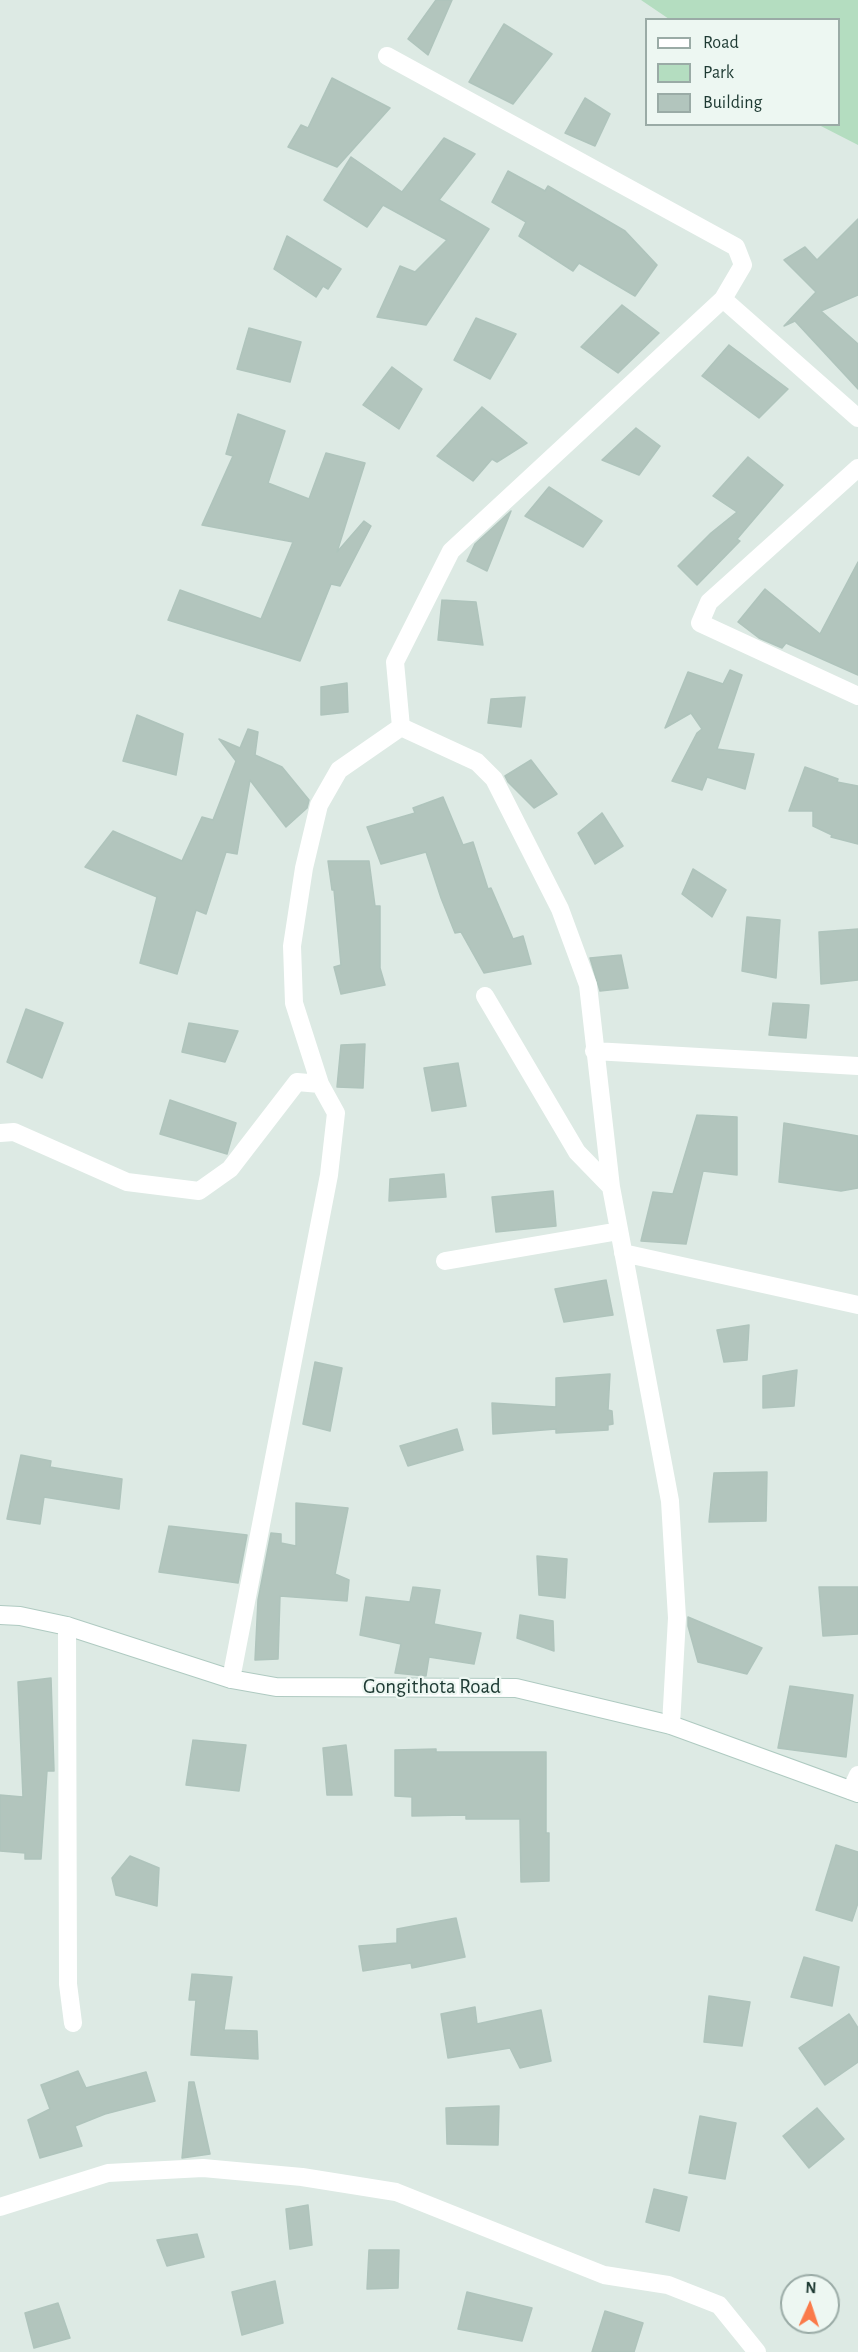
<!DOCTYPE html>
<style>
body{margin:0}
#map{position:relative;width:858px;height:2352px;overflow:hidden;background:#ddeae4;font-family:"Alegreya Sans",sans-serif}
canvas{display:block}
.legend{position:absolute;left:645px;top:18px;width:195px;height:108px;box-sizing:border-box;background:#edf7f2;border:2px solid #9aaba6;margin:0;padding:8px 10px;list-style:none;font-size:18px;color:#1e3a33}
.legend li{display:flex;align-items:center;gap:12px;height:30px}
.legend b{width:30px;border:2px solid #9aaba6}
.north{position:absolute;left:780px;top:2274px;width:60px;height:60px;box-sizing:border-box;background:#edf7f2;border:2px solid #9aaba6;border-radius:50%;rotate:3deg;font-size:16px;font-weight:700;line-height:24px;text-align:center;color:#1e3a33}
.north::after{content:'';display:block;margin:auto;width:21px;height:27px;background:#fa7a4a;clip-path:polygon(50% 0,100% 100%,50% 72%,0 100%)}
</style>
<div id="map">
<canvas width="858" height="2352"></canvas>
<ul class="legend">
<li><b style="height:8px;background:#fff"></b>Road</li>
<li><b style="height:16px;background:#b4ddc0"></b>Park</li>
<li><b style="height:16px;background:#b2c5bd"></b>Building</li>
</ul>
<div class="north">N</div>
</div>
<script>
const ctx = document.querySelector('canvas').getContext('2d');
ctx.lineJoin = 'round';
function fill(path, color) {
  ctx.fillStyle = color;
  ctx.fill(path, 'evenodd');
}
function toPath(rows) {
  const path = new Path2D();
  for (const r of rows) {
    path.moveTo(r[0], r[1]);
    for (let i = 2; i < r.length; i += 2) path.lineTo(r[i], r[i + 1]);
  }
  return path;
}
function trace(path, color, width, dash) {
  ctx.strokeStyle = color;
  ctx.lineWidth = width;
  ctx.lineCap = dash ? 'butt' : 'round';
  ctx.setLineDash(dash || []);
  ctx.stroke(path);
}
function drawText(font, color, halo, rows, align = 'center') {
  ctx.font = font + ' "Alegreya Sans",sans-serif';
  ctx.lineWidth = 4.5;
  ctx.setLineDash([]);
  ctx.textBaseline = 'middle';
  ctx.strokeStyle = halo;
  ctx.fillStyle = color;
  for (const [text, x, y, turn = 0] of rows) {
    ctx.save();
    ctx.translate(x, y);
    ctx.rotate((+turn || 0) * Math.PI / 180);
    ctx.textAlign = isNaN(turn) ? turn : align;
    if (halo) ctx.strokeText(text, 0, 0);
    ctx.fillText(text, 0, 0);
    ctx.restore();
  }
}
fill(toPath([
 [641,0,858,0,858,145,819,125,838,124,838,20,669,19]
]), '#b4ddc0');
const building = toPath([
 [436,0,452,0,428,55,408,39,436,0],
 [504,24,552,54,513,104,469,82,504,24],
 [332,78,390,108,337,167,288,147,301,125,308,128,332,78],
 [585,98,610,114,595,146,565,133,585,98],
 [444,138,475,154,439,200,489,229,426,325,377,317,400,266,415,272,447,240,383,205,367,227,324,200,351,157,402,192,444,138],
 [508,171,545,191,548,186,625,231,657,265,635,296,579,263,573,271,519,236,526,222,492,202,508,171],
 [858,219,858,295,821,311,858,344,858,389,795,321,784,326,816,292,784,260,805,247,817,260,858,219],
 [287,236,341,269,328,289,323,286,316,297,274,269,287,236],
 [622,305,659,333,618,373,581,347,622,305],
 [476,318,516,334,490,379,454,360,476,318],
 [249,328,301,342,290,382,237,369,249,328],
 [729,345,788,389,759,418,702,376,729,345],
 [392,367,422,389,399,429,363,405,392,367],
 [482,407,527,443,497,462,492,459,473,481,437,456,482,407],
 [238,414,285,431,268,483,309,499,326,453,365,463,337,552,364,521,371,526,340,586,331,584,300,661,168,620,180,590,261,619,293,542,202,525,233,456,226,454,238,414],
 [636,428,660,446,639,475,602,460,636,428],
 [748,457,783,485,737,539,740,541,697,585,678,566,711,533,737,512,713,496,748,457],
 [549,487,602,521,583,547,525,516,549,487],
 [511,511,487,571,467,561,475,544,511,511],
 [858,562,858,675,786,643,782,648,759,638,738,622,765,589,820,634,858,562],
 [442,600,476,602,483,645,438,640,442,600],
 [730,670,742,675,717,749,754,754,745,789,707,777,702,790,672,781,697,733,702,729,691,713,665,728,688,672,723,684,730,670],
 [347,683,348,712,321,715,321,687,347,683],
 [525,697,521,727,488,723,491,699,525,697],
 [137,715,183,734,176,775,123,761,137,715],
 [248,729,258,732,255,755,282,767,309,800,307,808,286,827,250,780,237,854,226,852,206,914,196,910,177,974,140,963,157,897,85,867,113,831,182,861,202,817,213,820,236,761,219,739,240,748,248,729],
 [531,760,557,794,534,808,508,782,505,776,531,760],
 [805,767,838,779,837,782,858,786,858,844,831,837,832,835,813,826,813,811,789,811,805,767],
 [443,797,463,845,473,842,488,889,491,888,513,939,523,936,531,964,484,973,461,932,455,933,441,898,426,852,381,864,367,827,415,813,413,808,443,797],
 [602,813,623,846,595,864,578,833,602,813],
 [328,861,369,861,375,906,380,906,380,968,385,985,341,994,334,967,341,965,334,890,332,890,328,861],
 [693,869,726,890,712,917,682,894,693,869],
 [747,917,780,920,776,978,742,971,747,917],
 [858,929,858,980,821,984,819,932,858,929],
 [621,955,628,988,600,991,590,958,621,955],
 [773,1003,809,1005,806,1038,769,1035,773,1003],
 [26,1009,63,1023,42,1078,7,1062,26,1009],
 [189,1023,238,1031,225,1062,182,1052,189,1023],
 [365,1044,363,1088,337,1087,341,1045,365,1044],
 [458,1063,466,1106,432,1111,424,1068,458,1063],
 [170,1100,236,1123,227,1154,160,1134,170,1100],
 [697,1115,737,1117,737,1175,703,1171,686,1244,641,1241,653,1192,673,1194,697,1115],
 [784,1123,858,1136,858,1188,841,1191,779,1182,784,1123],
 [444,1174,446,1197,389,1201,390,1179,444,1174],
 [553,1191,556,1226,496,1232,492,1197,553,1191],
 [606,1280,613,1315,564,1322,555,1289,606,1280],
 [749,1325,747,1360,724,1362,717,1330,749,1325],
 [315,1362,342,1368,330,1431,303,1424,315,1362],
 [797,1370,794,1406,763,1408,763,1376,797,1370],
 [610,1374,608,1410,612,1411,613,1424,608,1425,608,1430,556,1433,556,1429,493,1434,492,1403,556,1407,556,1378,610,1374],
 [457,1429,463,1450,408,1466,400,1446,457,1429],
 [21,1455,51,1461,50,1467,122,1479,119,1509,44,1497,40,1524,7,1519,21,1455],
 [767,1472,766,1521,709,1522,714,1473,767,1472],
 [296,1503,348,1508,335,1574,349,1580,347,1601,280,1596,278,1659,255,1660,258,1600,271,1533,281,1534,281,1543,296,1546,296,1503],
 [169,1526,247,1535,238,1583,159,1572,169,1526],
 [537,1556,567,1559,565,1598,539,1595,537,1556],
 [413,1587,440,1590,434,1624,481,1633,474,1664,429,1657,426,1676,395,1673,401,1644,360,1635,366,1597,410,1602,413,1587],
 [819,1587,858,1587,858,1634,823,1636,819,1587],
 [520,1615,553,1621,554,1651,517,1638,520,1615],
 [688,1617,762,1648,747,1674,698,1662,688,1626,688,1617],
 [51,1678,54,1771,47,1771,41,1859,25,1859,25,1853,0,1851,0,1795,23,1797,18,1682,51,1678],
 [790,1686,853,1695,846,1757,778,1748,790,1686],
 [193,1740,246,1745,239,1791,186,1785,193,1740],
 [346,1745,352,1795,327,1795,323,1748,346,1745],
 [436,1749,436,1752,546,1752,546,1833,549,1833,549,1881,521,1882,520,1819,466,1819,466,1815,412,1816,412,1797,395,1796,395,1750,436,1749],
 [836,1845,858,1852,858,1903,852,1921,816,1910,836,1845],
 [130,1856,159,1868,157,1906,116,1895,112,1878,130,1856],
 [456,1918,465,1957,412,1968,411,1963,363,1971,359,1946,397,1943,397,1929,456,1918],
 [804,1957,839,1967,832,2006,791,1997,804,1957],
 [192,1974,232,1977,224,2030,257,2031,258,2059,191,2055,196,2000,189,2000,192,1974],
 [709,1996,750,2002,742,2046,704,2042,709,1996],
 [475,2007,477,2024,541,2010,551,2061,520,2068,510,2048,448,2058,441,2014,475,2007],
 [849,2014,858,2028,858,2062,825,2085,799,2048,849,2014],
 [78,2071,86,2088,146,2072,155,2101,105,2114,75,2126,82,2146,40,2158,28,2120,50,2109,41,2085,78,2071],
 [189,2082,194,2082,210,2154,182,2158,189,2082],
 [499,2106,498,2145,447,2144,446,2108,499,2106],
 [817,2108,844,2139,809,2168,783,2136,817,2108],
 [700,2116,736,2123,725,2179,689,2173,700,2116],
 [654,2189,687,2197,679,2231,646,2222,654,2189],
 [308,2205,312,2245,290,2249,286,2209,308,2205],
 [197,2234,204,2257,167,2266,157,2240,197,2234],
 [369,2250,399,2250,398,2288,367,2289,369,2250],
 [275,2281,283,2323,242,2335,232,2292,275,2281],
 [467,2292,532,2308,522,2341,458,2329,467,2292],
 [58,2303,70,2338,34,2348,25,2313,58,2303],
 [605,2311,643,2323,634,2352,592,2352,605,2311]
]);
fill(building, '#b2c5bd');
trace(building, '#afc4bc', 1.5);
const secondary = toPath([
 [0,1615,20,1616,67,1626,231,1679,276,1687,516,1688,671,1725,858,1793]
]);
trace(secondary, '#afcac1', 20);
trace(toPath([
 [387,56,736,247,743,265,723,299,451,551,395,662,401,727,477,762,494,779,560,909,588,985,611,1187,670,1501,677,1618,671,1725],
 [723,299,858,418],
 [858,468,709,602,700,623,858,696],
 [485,996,577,1152,611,1187],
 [594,1051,858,1066],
 [0,1133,14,1132,127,1182,199,1191,230,1169,297,1082,320,1084],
 [623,1253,858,1305],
 [445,1261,619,1231],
 [67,1626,68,1984,73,2023],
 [231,1679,329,1175,336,1113,320,1084,294,1003,292,946,304,868,319,805,339,770,401,727],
 [851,1790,858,1775],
 [0,2207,108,2173,203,2168,302,2177,396,2192,604,2275,668,2285,719,2305,757,2352]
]), '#fff', 18);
trace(secondary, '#fff', 18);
drawText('21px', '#1e3a33', '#edf7f2', [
 ["Gongithota Road",432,1687]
]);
</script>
